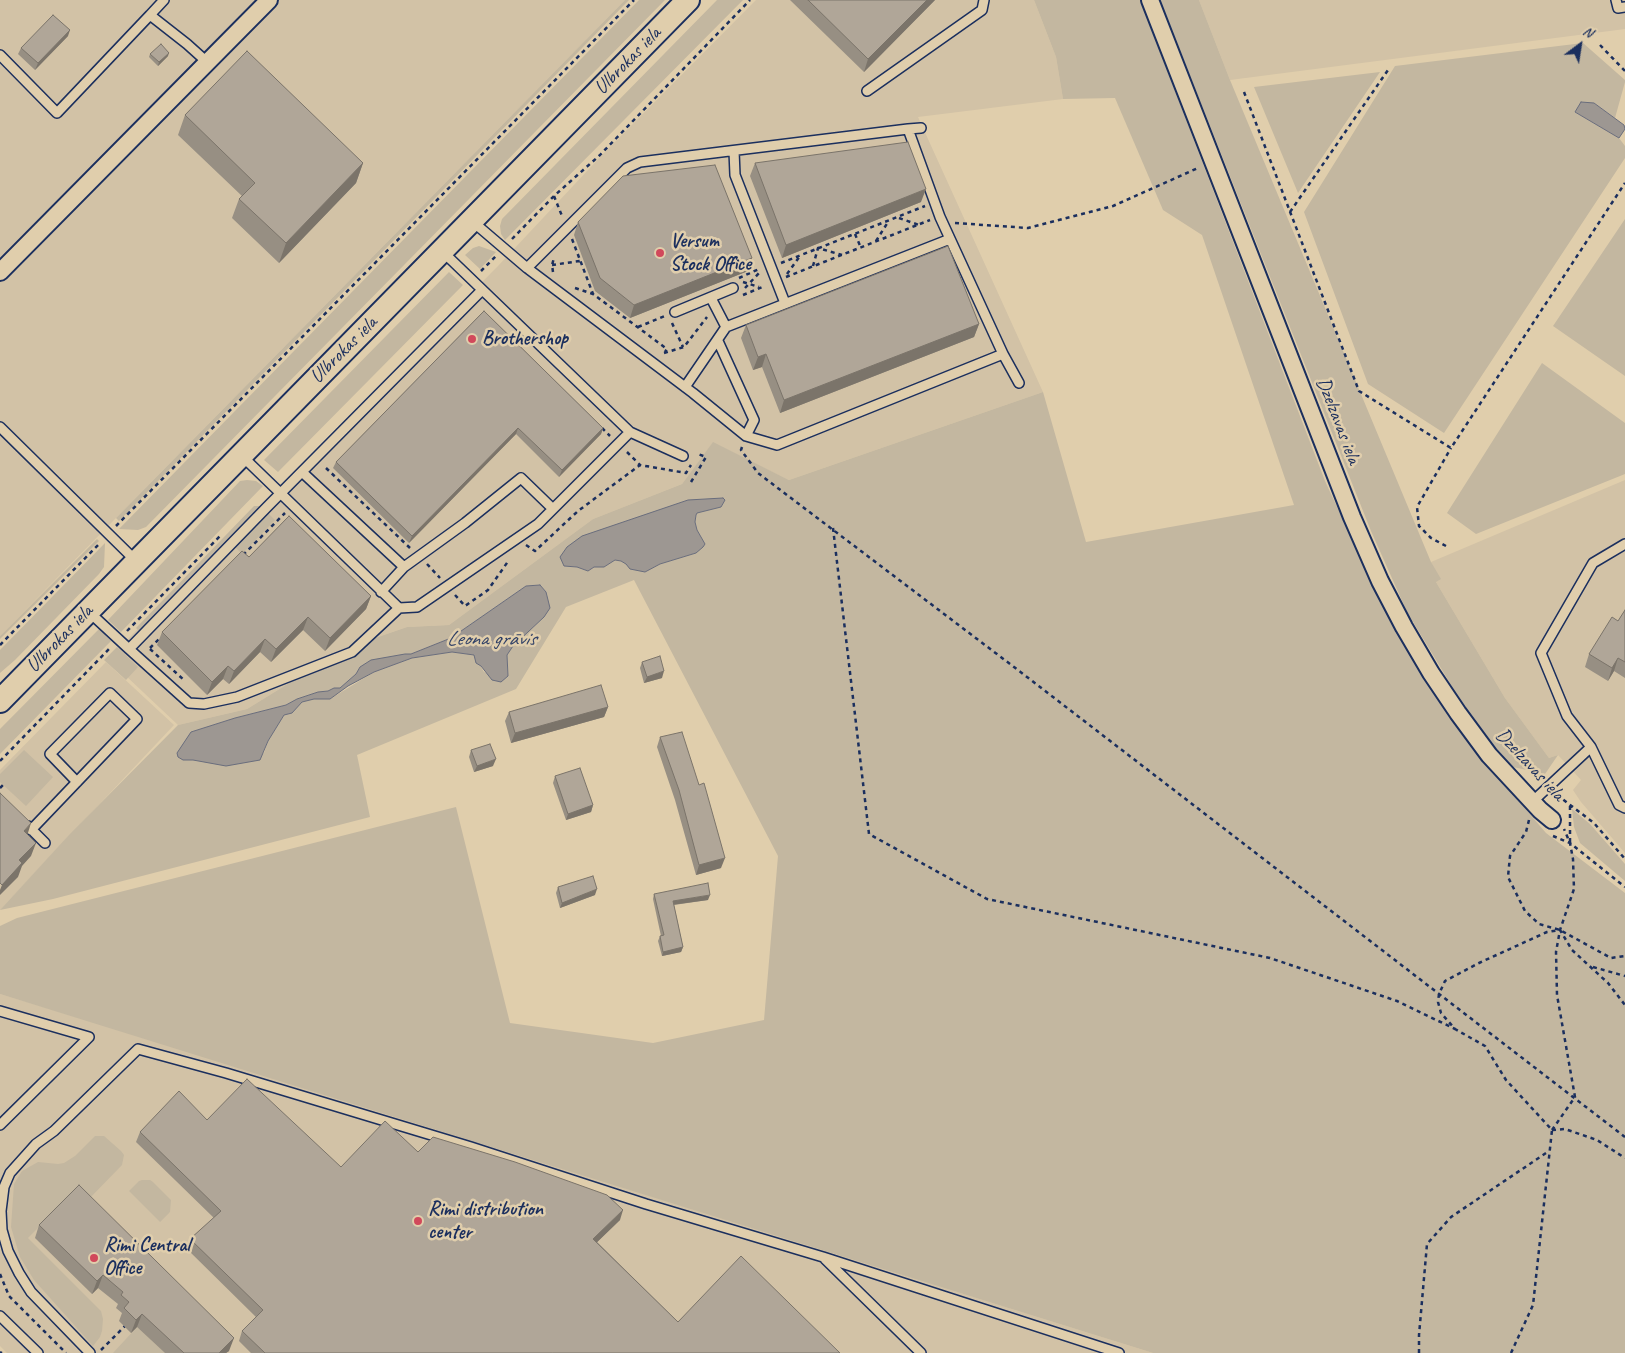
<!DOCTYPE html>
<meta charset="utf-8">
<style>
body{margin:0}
#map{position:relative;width:1625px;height:1353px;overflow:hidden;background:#e0ceac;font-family:Caveat,sans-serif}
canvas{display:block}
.north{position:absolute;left:1555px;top:20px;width:50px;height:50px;-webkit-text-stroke:4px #e0ceac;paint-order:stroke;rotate:31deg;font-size:14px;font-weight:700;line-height:20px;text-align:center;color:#1b2f5e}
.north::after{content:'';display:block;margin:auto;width:18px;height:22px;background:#1b2f5e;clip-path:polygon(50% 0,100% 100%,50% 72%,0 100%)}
</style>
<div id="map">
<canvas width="1625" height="1353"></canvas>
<div class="north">N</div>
</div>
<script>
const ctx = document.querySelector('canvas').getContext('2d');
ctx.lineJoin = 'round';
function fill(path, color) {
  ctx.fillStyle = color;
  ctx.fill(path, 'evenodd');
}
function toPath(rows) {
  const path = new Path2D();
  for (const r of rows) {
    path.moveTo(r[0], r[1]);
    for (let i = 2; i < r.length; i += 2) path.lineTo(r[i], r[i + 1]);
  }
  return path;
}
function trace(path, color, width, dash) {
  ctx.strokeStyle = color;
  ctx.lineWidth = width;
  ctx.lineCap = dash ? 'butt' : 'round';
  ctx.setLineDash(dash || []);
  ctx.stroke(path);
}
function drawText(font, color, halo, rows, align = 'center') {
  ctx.font = font + ' Caveat,sans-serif';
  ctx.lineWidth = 5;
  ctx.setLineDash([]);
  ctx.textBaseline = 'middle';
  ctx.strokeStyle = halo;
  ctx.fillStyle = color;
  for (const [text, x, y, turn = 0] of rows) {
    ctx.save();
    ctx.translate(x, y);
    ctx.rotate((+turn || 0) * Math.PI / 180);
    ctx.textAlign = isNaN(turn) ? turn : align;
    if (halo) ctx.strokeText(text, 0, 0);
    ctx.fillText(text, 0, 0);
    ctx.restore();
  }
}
fill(toPath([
 [0,0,625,0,0,636],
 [756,0,1034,0,1056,57,1063,99,918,117,1043,392,789,480,713,443,682,484,593,519,449,625,407,627,346,648,247,709,178,725,108,659,498,266,603,154],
 [1199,0,1625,0,1625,29,1230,80],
 [1625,480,1625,853,1581,802,1573,790,1581,780,1558,755,1549,758,1505,698,1436,582,1431,562],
 [106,662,174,725,0,910,0,770],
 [0,994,119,1030,1153,1353,7,1353,0,1346]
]), '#d2c2a6');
fill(toPath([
 [625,0,629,0,119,521,116,518],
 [639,0,665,0,146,527,138,530,119,529],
 [717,0,743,0,505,240,501,234,500,226,502,219],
 [1034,0,1140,0,1325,481,1390,621,1461,733,1503,783,1546,833,1625,893,1625,1353,1153,1353,0,994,0,926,17,918,456,807,510,1023,653,1043,764,1020,778,856,634,580,566,607,516,689,357,755,370,817,53,899,0,910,69,835,178,725,247,709,346,648,407,627,449,625,593,519,682,484,713,442,789,480,1043,392,1086,542,1294,505,1202,235,1163,210,1115,98,1063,99,1056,57],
 [725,500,721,507,697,513,696,515,695,522,697,530,705,544,696,553,660,564,645,572,621,561,615,560,604,567,594,567,588,571,577,567,564,566],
 [540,585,546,592,549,608,544,617,513,646,507,655,508,676,503,679,484,672,474,655,452,652,412,658,374,672,330,699,314,699,302,702,292,712,284,715,268,741,264,753,183,760,191,732,235,718,286,705,297,699,318,692,328,691,334,688,340,688,356,674,360,667,405,654,411,654,451,638,526,586],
 [1160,0,1199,0,1230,80,1431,562,1441,579,1436,582,1505,698,1549,758,1558,755,1545,774,1513,767,1500,754,1456,693,1407,612,1371,531],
 [1583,43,1625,80,1625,82,1615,118,1594,103,1575,112,1619,138,1625,146,1625,158,1444,433,1368,384,1304,212,1395,66],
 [1380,72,1298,193,1254,87],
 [1625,219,1625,376,1553,326],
 [479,246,496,252,480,269,465,255,473,248],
 [449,272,463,285,278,472,264,460],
 [1542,363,1625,423,1625,474,1476,534,1447,513],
 [247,480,256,481,263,486,121,632,108,620,240,481],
 [254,506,260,506,140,632,136,628],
 [268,513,275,520,242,554,234,546],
 [97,539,99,541,0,639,0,636],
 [105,543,104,567,99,574,15,660,0,673,0,650],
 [99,629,111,641,0,754,0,729],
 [117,647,138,667,126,680,104,660],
 [24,750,53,777,26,806,0,782,0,774],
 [1572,809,1590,824,1625,864,1625,881,1580,843,1574,827],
 [95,1136,104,1136,121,1151,124,1155,122,1165,85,1203,74,1192,28,1238,101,1311,103,1319,102,1331,100,1337,93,1346,34,1280,20,1257,11,1227,14,1184,22,1171,38,1162,58,1164,64,1163,75,1156],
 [142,1180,150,1180,153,1182,171,1200,170,1212,160,1222,129,1191,139,1181],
 [137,1327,165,1353,113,1353]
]), '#c3b7a0');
const water = toPath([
 [1581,102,1594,103,1624,125,1625,129,1619,138,1575,112,1581,102],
 [723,498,725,500,721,507,697,513,696,515,695,522,697,530,705,544,703,547,696,553,660,564,645,572,630,569,626,564,621,561,615,560,604,567,594,567,588,571,577,567,564,566,560,557,567,547,582,536,688,500,723,498],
 [540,585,546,592,550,608,544,617,513,646,507,655,508,676,501,682,492,680,481,666,476,663,474,655,452,652,412,658,374,672,348,686,330,699,314,699,302,702,292,713,284,715,268,741,260,760,226,766,193,760,183,760,178,757,177,753,191,732,235,718,286,705,297,699,318,692,328,691,334,688,340,688,356,674,360,667,371,660,405,654,411,654,451,638,526,586,540,585]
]);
fill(water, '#9d9792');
trace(water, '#696d7d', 1);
const service = toPath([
 [164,0,150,15,187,44,207,62],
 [1616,0,1618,8,1625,7],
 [0,55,57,113,150,15],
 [867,91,982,10,984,0],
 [908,129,921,128],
 [734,151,735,175,785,303],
 [472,221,527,268,693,393,746,436,777,445,1003,354,940,217,908,129,640,162,627,168,527,268],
 [711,298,726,327],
 [675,312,733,288],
 [718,341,754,420,746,436],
 [1003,354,1019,383],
 [685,387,726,327,950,239],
 [0,427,136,561],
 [630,432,683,456],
 [302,472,404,567,465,523,521,478,553,509],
 [381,592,404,567],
 [399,608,417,607,538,524,630,432,442,251],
 [88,611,129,649,267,507,482,290],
 [129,649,189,703,204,704,237,697,352,652,399,608,241,455],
 [1591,747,1619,805,1625,808],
 [1532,802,1591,747,1567,716,1541,653,1593,563,1625,544],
 [28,826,45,843],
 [31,830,137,719,110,693,50,754,77,782],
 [0,1011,89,1037,0,1125],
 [825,1259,921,1353],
 [0,1316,38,1353],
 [90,1353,31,1292,19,1273,8,1251,2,1230,1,1211,4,1187,10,1173,36,1144,54,1131,138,1049,226,1073,471,1147,646,1204,823,1257,1119,1353]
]);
const minor = toPath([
 [1150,0,1352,517,1380,581,1404,627,1431,673,1458,713,1489,755,1540,810,1552,820],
 [0,272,269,0]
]);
const secondary = toPath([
 [0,701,688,0]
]);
trace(service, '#1b2f5e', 12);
trace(minor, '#1b2f5e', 20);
trace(secondary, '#1b2f5e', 26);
trace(toPath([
 [1600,45,1625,71],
 [1244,92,1359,391,1451,448,1625,183],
 [554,196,562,216],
 [1290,212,1388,70],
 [899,218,919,225],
 [955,223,1028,228,1113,206,1198,168],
 [855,234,861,248],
 [512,239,554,196,600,155,750,0],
 [572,239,593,294,667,349,665,352],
 [876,241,888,222],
 [781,263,925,206],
 [552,265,580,261],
 [813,266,818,248,842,255],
 [748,267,750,273],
 [481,271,496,256],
 [553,272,552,265,554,258],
 [787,274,800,256],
 [786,277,930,220],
 [739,278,759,269],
 [743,282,759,287],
 [575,288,593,294],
 [745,288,760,272],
 [743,295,765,286],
 [672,323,683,347],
 [638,327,665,316],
 [664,353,684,347,707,317],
 [602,428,610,436],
 [742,447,741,450,758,473,1014,667,1625,1137],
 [627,452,640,465],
 [326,468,410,548],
 [691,482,706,457,698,454],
 [116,526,634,0],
 [833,528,869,834,987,899,1270,958,1397,1001,1455,1029],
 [526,545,535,551,578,511,640,465,686,473,691,465],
 [1446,546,1431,538,1419,526,1417,507,1451,448],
 [243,555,285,513],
 [427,564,440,578],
 [455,595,465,606,488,590,509,560],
 [127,631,221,535],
 [0,645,100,543],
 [150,648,161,637],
 [150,649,185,681],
 [0,761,110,648],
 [0,788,3,785],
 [1557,795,1594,823,1625,859],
 [1529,820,1526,832,1510,856,1508,877,1525,911,1539,924,1560,930,1611,958,1625,956],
 [1553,836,1570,843,1625,887],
 [1570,842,1570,803],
 [1593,967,1625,976],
 [1552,1130,1575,1097,1557,995,1556,952,1560,930,1574,889,1573,859,1570,843,1564,829],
 [1552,1130,1565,1129,1597,1140,1625,1158],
 [0,1274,9,1296,66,1353],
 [101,1350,125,1326],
 [0,1352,2,1353],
 [1419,1353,1419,1335,1427,1244,1451,1217,1549,1151],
 [1511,1353,1533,1305,1552,1130,1506,1080,1485,1046,1455,1029,1441,1013,1438,1002,1439,994,1445,981,1479,963,1547,932,1560,930,1572,950,1608,983,1625,1005]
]), '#1b2f5e', 2.5, [4, 4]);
trace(service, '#e0ceac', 9);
trace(minor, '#e0ceac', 16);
trace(secondary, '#e0ceac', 22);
fill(toPath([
 [790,0,935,0,864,72],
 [68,36,35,70,18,54,21,48],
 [150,54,168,56,158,66,149,57],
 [185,115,363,163,356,183,279,263,232,218,239,199,242,196,178,135],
 [755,163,921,202,782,258,750,176],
 [578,222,752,258,748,271,630,318,595,291,574,235],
 [484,311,603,428,601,434,559,477,516,434,409,543,333,468,336,462],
 [979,324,974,337,780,413,762,367,753,370,741,338,746,325],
 [249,557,371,596,366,609,325,651,303,630,271,662,260,652,229,684,223,679,207,695,157,645,162,632],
 [1625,610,1625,678,1614,671,1608,681,1585,667,1589,654,1618,621],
 [642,662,662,678,644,683,640,668],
 [608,707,604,717,511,743,505,721,509,712],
 [660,737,699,785,721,868,696,875,675,800,657,747],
 [471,750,493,766,474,772,469,757],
 [555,776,593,805,591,812,566,820,553,783],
 [558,887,595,895,560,908,556,893],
 [654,894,708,900,674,905,683,947,681,952,662,956,658,941,660,936,661,936,653,899],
 [207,1120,341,1167,418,1152,620,1220,597,1242,678,1322,840,1353,251,1353,239,1341,242,1331,256,1317,187,1249,190,1239,214,1218,136,1142,140,1132],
 [39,1225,229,1351,226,1353,165,1353,137,1327,131,1333,119,1321,122,1313,116,1308,118,1304,98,1288,92,1294,35,1238]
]), '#978f83');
fill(toPath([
 [927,0,935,0,864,72,868,59],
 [70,30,68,36,35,70,38,63],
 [169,53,168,56,158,66,159,62],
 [363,163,356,183,279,263,286,243],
 [926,189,921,202,782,258,786,245],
 [752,258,748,271,630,318,634,305],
 [979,324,974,337,780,413,784,400],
 [766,354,762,367,753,370,758,357],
 [518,428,516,434,409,543,412,536],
 [603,428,601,434,559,477,562,470],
 [371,596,366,609,325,651,330,638],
 [308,617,303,630,271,662,276,649],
 [265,639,260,652,229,684,234,671],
 [1618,658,1614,671,1608,681,1612,668],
 [228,666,223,679,207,695,212,682],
 [664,671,662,678,644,683,647,677],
 [608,707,604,717,511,743,515,733],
 [496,759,493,766,474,772,477,766],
 [593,805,591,812,566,820,568,814],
 [31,823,27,836,24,831],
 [36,843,31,856,22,866,18,877,0,895,0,890,2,885,19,860],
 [725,858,721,868,696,875,699,865],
 [597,889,595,895,560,908,562,903],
 [710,895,708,900,671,905,673,901],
 [683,947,681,952,662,956,663,952],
 [623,1210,620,1220,590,1249,593,1239],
 [103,1275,98,1288,92,1294,97,1281],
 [142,1314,137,1327,131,1333,136,1320],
 [234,1338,229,1351,226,1353,219,1353]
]), '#7b746a');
const building = toPath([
 [808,0,927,0,868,59,808,0],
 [53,15,70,30,38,63,21,48,53,15],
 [161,44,169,53,159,62,150,54,161,44],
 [247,51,363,163,286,243,239,199,255,183,185,115,247,51],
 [908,142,926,189,786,245,755,163,908,142],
 [715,165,752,258,634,305,600,278,578,222,623,176,715,165],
 [948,246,979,324,784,400,766,354,758,357,746,325,948,246],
 [484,311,603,428,562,470,518,428,412,536,336,462,484,311],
 [289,516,371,596,330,638,308,617,276,649,265,639,234,671,228,666,212,682,162,632,242,551,249,557,289,516],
 [1625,610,1625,662,1618,658,1612,668,1589,654,1612,617,1618,621,1625,610],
 [660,656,664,671,647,677,642,662,660,656],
 [601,685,608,707,515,733,509,712,601,685],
 [682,732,699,785,704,783,725,858,699,865,679,790,660,737,682,732],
 [490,744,496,759,477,766,471,750,490,744],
 [580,768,593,805,568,814,555,776,580,768],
 [0,793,31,823,24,831,36,843,19,860,22,863,2,885,0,883,0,793],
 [593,876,597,889,562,903,558,887,593,876],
 [708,883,710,895,673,901,683,947,663,952,660,936,664,935,654,894,708,883],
 [247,1079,341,1167,385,1121,418,1152,433,1137,515,1162,607,1195,623,1210,593,1239,678,1322,741,1256,840,1353,265,1353,242,1331,263,1310,190,1239,221,1211,140,1132,179,1091,207,1120,247,1079],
 [79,1185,234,1338,219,1353,184,1353,142,1314,136,1320,124,1308,129,1302,121,1295,123,1292,103,1275,97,1281,39,1225,79,1185]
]);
fill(building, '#b0a698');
trace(building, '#7b746a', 1);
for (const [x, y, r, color] of [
 [660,253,5,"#d1495b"],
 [472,339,5,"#d1495b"],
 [418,1221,5,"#d1495b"],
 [94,1258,5,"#d1495b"]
]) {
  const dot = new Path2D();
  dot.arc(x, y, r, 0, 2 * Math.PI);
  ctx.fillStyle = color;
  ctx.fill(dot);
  trace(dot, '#e0ceac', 2);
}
drawText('20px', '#1b2f5e', '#e0ceac', [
 ["Ulbrokas iela",628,61,-46],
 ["Ulbrokas iela",344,350,-45],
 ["Dzelzavas iela",1338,421,69],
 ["Ulbrokas iela",60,639,-46],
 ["Dzelzavas iela",1530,765,47]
]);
drawText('bold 20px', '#1b2f5e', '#e0ceac', [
 ["Versum",670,242],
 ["Stock Office",670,265],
 ["Brothershop",482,339],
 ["Rimi distribution",428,1210],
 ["center",428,1233],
 ["Rimi Central",104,1246],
 ["Office",104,1269]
], 'left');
drawText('italic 21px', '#2e3f66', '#e0ceac', [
 ["Leona grāvis",491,639]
]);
</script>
